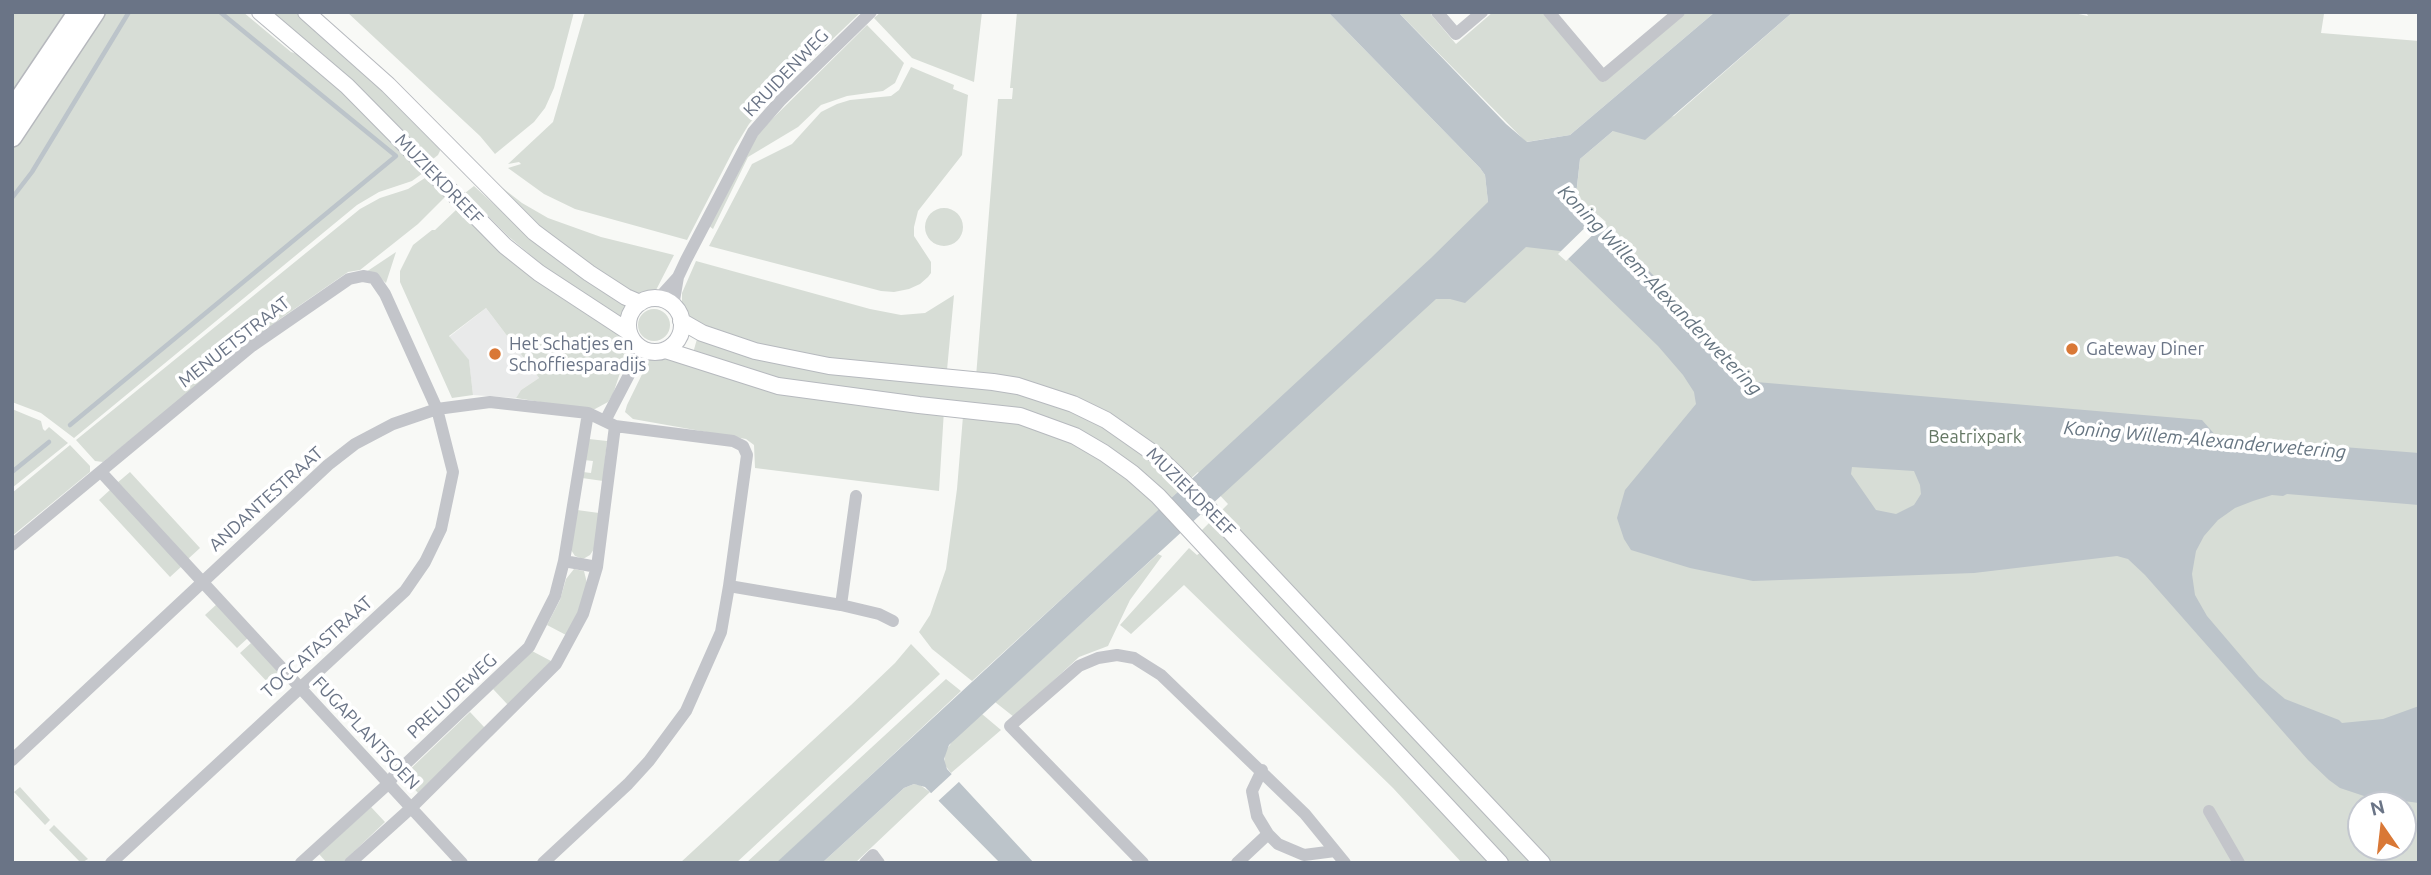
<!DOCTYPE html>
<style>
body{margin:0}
#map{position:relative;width:2431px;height:875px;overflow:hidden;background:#f8f9f6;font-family:Ubuntu,sans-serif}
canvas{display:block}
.frame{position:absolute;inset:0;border:14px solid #6a7486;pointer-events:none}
.north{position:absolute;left:2347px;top:791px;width:70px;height:70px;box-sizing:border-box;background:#fff;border:2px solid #c3c7cf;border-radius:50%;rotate:346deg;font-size:19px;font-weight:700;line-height:28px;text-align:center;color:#6a7486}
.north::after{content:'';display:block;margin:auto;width:24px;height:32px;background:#d97836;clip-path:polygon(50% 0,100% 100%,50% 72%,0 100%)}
</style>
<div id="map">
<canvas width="2431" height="875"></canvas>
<div class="frame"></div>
<div class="north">N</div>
</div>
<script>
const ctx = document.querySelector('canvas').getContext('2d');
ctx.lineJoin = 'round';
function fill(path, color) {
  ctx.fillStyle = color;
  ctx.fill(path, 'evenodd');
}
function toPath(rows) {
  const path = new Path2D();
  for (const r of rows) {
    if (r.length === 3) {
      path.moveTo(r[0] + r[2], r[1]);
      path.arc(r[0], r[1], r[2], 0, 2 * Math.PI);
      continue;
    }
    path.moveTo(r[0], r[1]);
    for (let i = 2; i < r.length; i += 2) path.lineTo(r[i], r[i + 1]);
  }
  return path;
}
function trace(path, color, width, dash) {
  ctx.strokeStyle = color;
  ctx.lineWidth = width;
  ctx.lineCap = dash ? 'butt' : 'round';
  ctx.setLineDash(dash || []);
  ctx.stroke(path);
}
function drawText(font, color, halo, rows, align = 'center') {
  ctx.font = font + ' Ubuntu,sans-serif';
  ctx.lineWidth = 7;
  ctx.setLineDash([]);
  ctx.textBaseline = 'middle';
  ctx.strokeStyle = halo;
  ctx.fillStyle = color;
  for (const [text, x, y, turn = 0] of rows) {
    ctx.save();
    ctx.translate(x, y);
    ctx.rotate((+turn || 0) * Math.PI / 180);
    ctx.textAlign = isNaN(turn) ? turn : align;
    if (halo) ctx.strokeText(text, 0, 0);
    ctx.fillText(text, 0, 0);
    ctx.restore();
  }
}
fill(toPath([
 [486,308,539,378,521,390,516,398,473,395,469,361,449,337]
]), '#e9eaea');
fill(toPath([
 [12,12,69,12,12,98],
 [101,12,243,12,291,52,309,58,423,173,412,181,379,192,357,205,74,438,41,413,12,402,12,145],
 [272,12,299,12,439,143,440,151,438,155,433,159,325,56],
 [347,12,574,12,554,88,545,108,534,122,495,154,480,136],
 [585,12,861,12,776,93,749,124,735,147,687,240,575,209,544,194,508,168,521,164,519,162,508,164,553,122],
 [881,12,982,12,974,82,912,58,874,18],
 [1017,12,1328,12,1480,168,1485,175,1488,202,1587,208,1576,196,1580,159,1613,131,1674,116,1793,12,2069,12,2088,16,2086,12,2310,12,2324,14,2321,33,2419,41,2419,863,1551,863,1219,513,1228,504,1198,472,1187,482,1122,426,976,377,998,99,1012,99,1013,88,1010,88],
 [2361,805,2403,805,2403,847,2361,847],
 [1398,12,1429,12,1456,44,1493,12,1543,12,1604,82,1687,12,1715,12,1570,135,1526,142],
 [867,25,904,63,895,83,883,91,847,96,821,105,798,127,748,157,713,229,709,226,756,135],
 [911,67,954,85,953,89,968,95,962,155,918,211,914,227,914,236,931,262,931,273,928,277,920,284,909,289,894,292,881,291,709,246,752,164,792,144,821,112,837,104,850,100,891,96,899,90],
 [428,176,447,195,418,224,360,270,348,272,280,319,103,462,95,461,76,440,360,209,380,198,408,189],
 [474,186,521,229,628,303,618,320,560,280,508,236,465,193],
 [500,186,522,203,548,218,601,237,674,255,655,292,640,294,628,292,564,249,495,187],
 [944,227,19],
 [456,210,463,218,468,218,537,281,566,301,622,335,628,349,613,394,608,402,595,409,583,409,516,398,521,390,539,378,486,308,449,336,469,360,473,395,452,398,400,282,400,271,413,245,432,230,435,230],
 [396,252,386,283,378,276,366,272],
 [696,261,870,309,901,315,925,313,954,295,947,370,838,364,724,337,688,318,682,309,682,293],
 [654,325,16],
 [697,339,753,358,1045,397,1131,441,1182,488,1168,501,1070,430,797,385,693,353],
 [661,355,685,362,944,410,939,491,755,468,754,445,746,439,633,419,625,412,627,405,649,360],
 [12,409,41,421,43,429,45,431,49,427,68,443,12,488],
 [963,416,998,417,1072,441,1130,477,1159,510,972,681,932,649,919,632,930,615,946,569,957,489],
 [589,439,607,441,603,481,582,478,583,472,591,473,593,461,584,460],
 [70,445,90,466,90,472,12,536,12,493],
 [130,472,200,548,188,559,117,483],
 [111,489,182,566,170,577,99,500],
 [577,510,599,513,594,549,590,555,583,559,575,556,571,550],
 [1213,519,1534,863,1511,863,1316,659,1199,533],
 [1189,548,1197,555,1204,550,1493,863,1462,863,1393,788,1184,585,1131,634,1120,625],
 [1158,554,1162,556,1130,600,1108,646,1079,657,1014,717,995,702],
 [574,569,584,571,587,583,579,611,566,635,547,625,560,600,566,579],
 [217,604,249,637,237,648,205,615],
 [251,643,283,675,271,686,240,653],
 [911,644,940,674,736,863,680,863,851,705,895,663],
 [532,651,551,661,508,705,493,689],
 [946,679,961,691,777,863,746,863],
 [470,712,485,728,418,793,403,776],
 [982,714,1001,730,951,773,944,764,945,752,956,736],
 [914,784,920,785,930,792,855,863,822,863,904,788],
 [20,787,50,820,45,825,14,792],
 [371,807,385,822,342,863,327,863,319,854],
 [54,825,88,859,81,863,49,830]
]), '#d7ddd6');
fill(toPath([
 [1328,12,1398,12,1506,124,1527,142,1570,135,1715,12,1793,12,1645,140,1613,131,1580,159,1576,195,1756,382,2202,420,2217,437,2419,453,2419,505,2287,494,2283,496,2272,495,2253,501,2235,508,2218,520,2204,536,2196,551,2192,574,2195,595,2207,616,2259,677,2285,699,2339,720,2342,723,2383,719,2419,706,2419,803,2364,796,2340,788,2329,780,2308,760,2145,575,2128,559,2117,556,1974,573,1753,581,1690,568,1631,550,1624,539,1617,518,1625,490,1696,404,1694,392,1683,375,1658,346,1560,251,1526,247,1465,303,1450,299,1436,299,949,745,944,759,947,769,1034,863,1000,863,925,787,914,784,904,788,822,863,776,863,1431,258,1488,202,1485,175,1480,168],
 [1852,467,1914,471,1920,485,1921,494,1914,505,1896,514,1876,510,1851,474]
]), '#bcc4ca');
fill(toPath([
 [1598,215,1606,222,1566,261,1558,254],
 [954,772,961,780,936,803,928,796]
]), '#f8f9f6');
trace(toPath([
 [12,198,32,172,129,12],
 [70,425,396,156,220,12],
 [12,472,49,442]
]), '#bcc4ca', 4.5);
const major = toPath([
 [260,12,347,86,505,246,539,273,629,332],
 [306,12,388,85,534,232,589,273,626,297,640,303],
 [655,325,27],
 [681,321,702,333,755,351,829,366,993,382,1018,386,1073,404,1106,420,1156,455,1175,473,1542,863],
 [665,350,778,386,919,405,1020,416,1075,436,1104,453,1132,473,1158,496,1500,863]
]);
const highway = toPath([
 [12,110,78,12],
 [12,137,95,12]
]);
trace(major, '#b6b9be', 18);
trace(highway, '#b6b8bd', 22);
trace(toPath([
 [1437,12,1456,34,1482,12],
 [1549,12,1603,76,1679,12],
 [658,299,678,277],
 [673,306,678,277,686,260,753,132,780,101,871,12],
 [631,371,635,343],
 [605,421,631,371,649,351],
 [101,472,462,863],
 [12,545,252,346,349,279,363,276,374,278,385,294,437,409,453,472,441,529,425,562,405,591,111,863],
 [564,561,597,567],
 [841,605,856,496],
 [12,760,328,465,355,444,393,424,437,409,490,402,588,413,615,426,733,441,743,446,747,455,729,586,841,605,879,614,893,621],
 [1262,770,1252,791,1257,816,1268,834,1278,844,1304,855,1335,851],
 [2209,811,2239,863],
 [301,863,389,783,395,774,529,647,555,596,564,561,588,413],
 [350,863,411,808,556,664,583,614,597,567,615,426],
 [543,863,628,784,649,761,686,711,721,632,729,586],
 [865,863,873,855,879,863],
 [1143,863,1010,726,1079,666,1098,658,1117,655,1134,658,1161,675,1305,814,1345,863],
 [1237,863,1268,834]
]), '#c3c5ca', 12);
trace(major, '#fff', 16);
trace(highway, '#fff', 19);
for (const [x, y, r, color] of [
 [2072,349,7,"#d97836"],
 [495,354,7,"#d97836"]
]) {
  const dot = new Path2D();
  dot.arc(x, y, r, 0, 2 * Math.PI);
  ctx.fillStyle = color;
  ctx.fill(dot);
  trace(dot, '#fff', 2.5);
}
drawText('18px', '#6a7486', '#fff', [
 ["KRUIDENWEG",786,73,-46],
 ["MUZIEKDREEF",439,179,46],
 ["MENUETSTRAAT",234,342,-38],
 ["MUZIEKDREEF",1191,492,45],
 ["ANDANTESTRAAT",266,499,-42],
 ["TOCCATASTRAAT",317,647,-42],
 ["PRELUDEWEG",452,696,-43],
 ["FUGAPLANTSOEN",366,733,47]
]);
drawText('18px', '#6a7486', '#fff', [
 ["Het Schatjes en",509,344],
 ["Schoffiesparadijs",509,365],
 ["Gateway Diner",2086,349]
], 'left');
drawText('18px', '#657864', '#fff', [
 ["Beatrixpark",1975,437]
]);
drawText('italic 19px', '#667581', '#fff', [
 ["Koning Willem-Alexanderwetering",1660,290,46],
 ["Koning Willem-Alexanderwetering",2205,440,5]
]);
</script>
